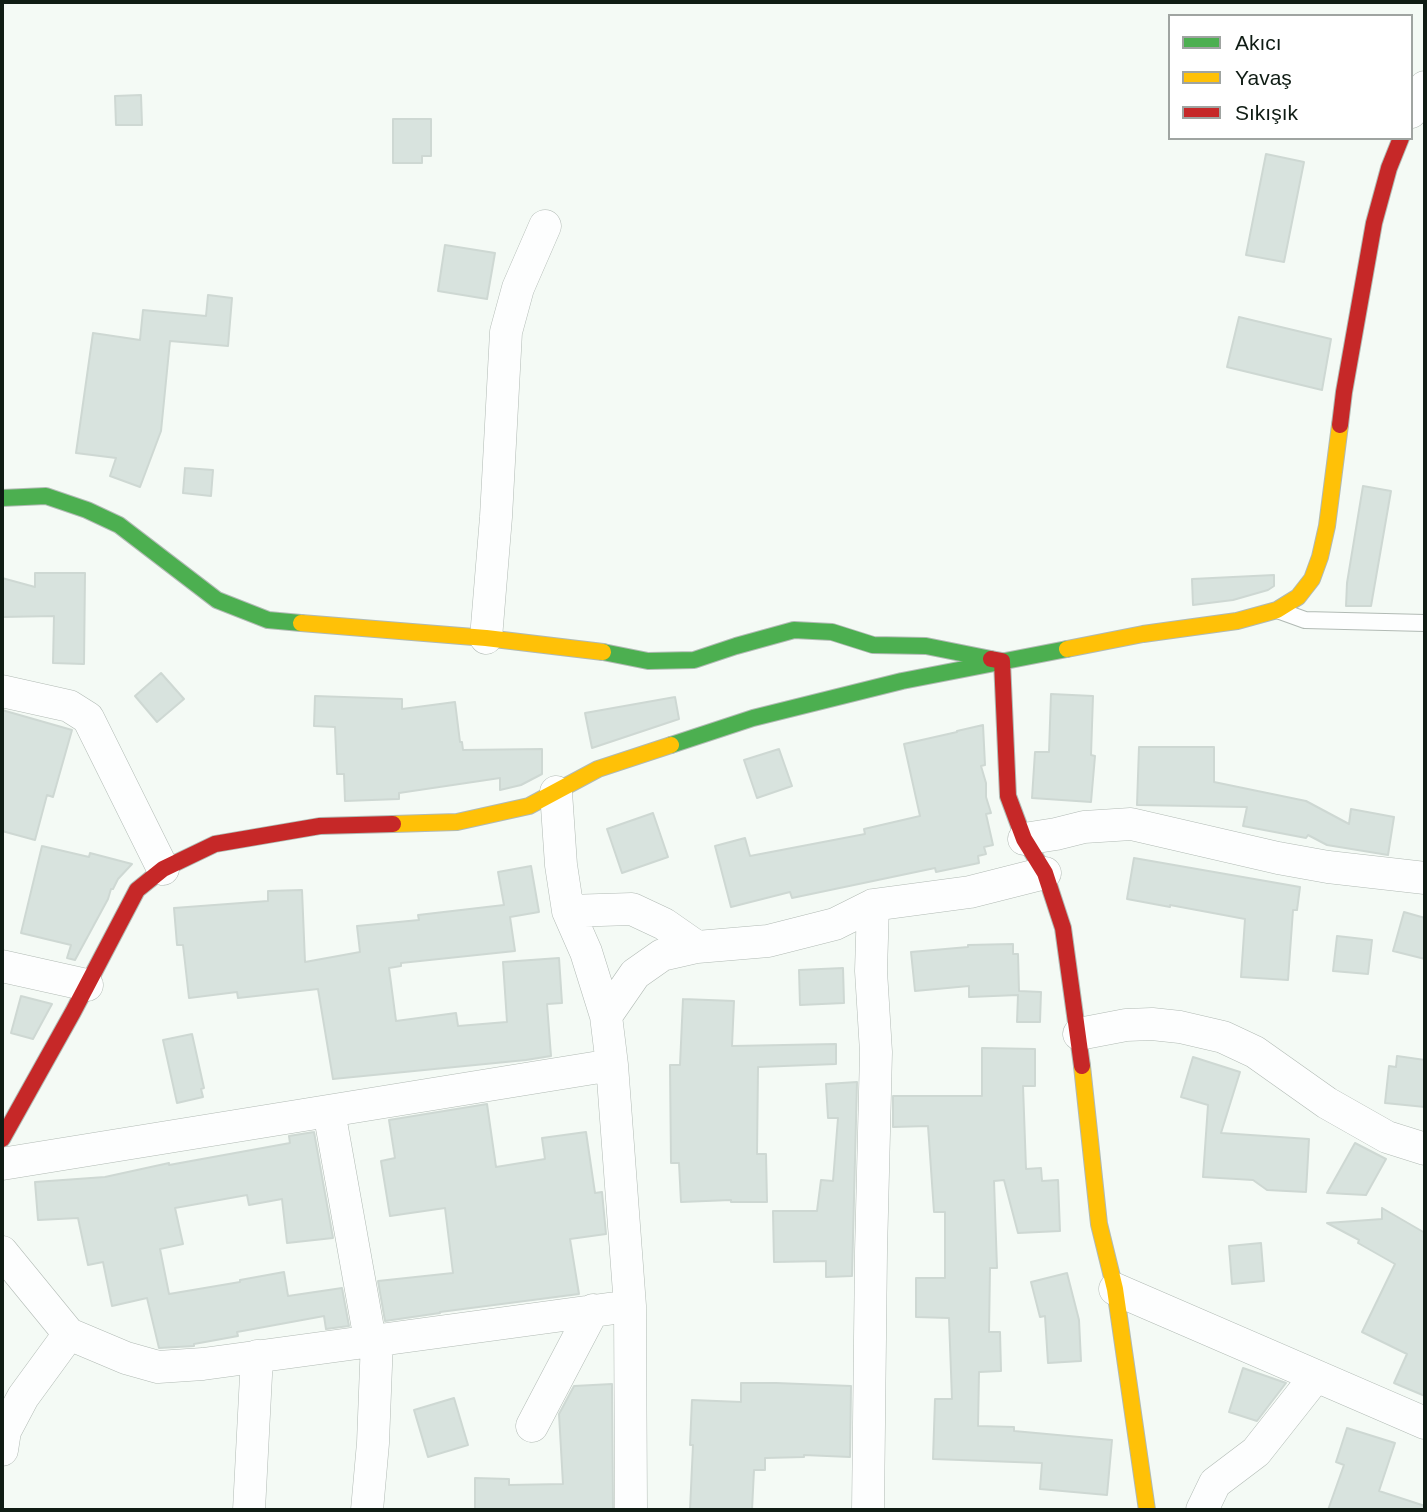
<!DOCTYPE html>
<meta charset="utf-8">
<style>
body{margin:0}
#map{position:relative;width:1427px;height:1512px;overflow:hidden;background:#f4faf5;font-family:Arial,sans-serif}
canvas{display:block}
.frame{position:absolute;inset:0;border:4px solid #0f1c14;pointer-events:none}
.legend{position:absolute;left:1168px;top:14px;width:245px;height:126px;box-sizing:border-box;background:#fff;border:2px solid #9fa4a1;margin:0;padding:9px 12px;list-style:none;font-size:21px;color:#0f1c14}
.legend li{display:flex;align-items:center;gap:14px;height:35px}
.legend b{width:35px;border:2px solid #9fa4a1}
</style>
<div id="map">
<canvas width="1427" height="1512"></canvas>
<div class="frame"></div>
<ul class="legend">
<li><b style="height:9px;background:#4caf50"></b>Akıcı</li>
<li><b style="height:9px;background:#ffc107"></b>Yavaş</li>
<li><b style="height:9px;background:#c62828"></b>Sıkışık</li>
</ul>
</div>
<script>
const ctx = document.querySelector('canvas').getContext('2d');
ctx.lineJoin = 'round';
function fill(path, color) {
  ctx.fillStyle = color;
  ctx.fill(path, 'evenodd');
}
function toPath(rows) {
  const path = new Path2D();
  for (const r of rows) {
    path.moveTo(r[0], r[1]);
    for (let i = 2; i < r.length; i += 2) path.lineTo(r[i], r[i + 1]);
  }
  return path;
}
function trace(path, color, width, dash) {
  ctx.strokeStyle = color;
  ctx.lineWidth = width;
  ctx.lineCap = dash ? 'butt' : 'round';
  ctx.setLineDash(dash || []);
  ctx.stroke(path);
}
const building = toPath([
 [141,95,142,125,116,125,115,96,141,95],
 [393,119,431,119,431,156,422,156,422,163,393,163,393,119],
 [1266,154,1304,162,1284,262,1246,255,1266,154],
 [445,245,495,253,487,299,438,291,445,245],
 [208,295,232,298,228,346,170,341,161,431,140,487,110,476,116,458,76,453,93,333,140,340,143,310,206,316,208,295],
 [1239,317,1331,339,1322,390,1227,367,1239,317],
 [185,468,213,470,211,496,183,493,185,468],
 [1363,486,1391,491,1371,606,1346,606,1347,583,1363,486],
 [35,573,85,573,84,664,53,663,54,616,2,617,2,578,35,587,35,573],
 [1274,575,1274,586,1268,590,1233,600,1193,605,1192,579,1274,575],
 [161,673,184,699,157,722,135,696,161,673],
 [1051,694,1093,696,1091,755,1095,756,1091,802,1032,798,1035,752,1049,752,1051,694],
 [315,696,402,699,402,709,455,702,460,742,462,742,463,750,542,749,542,774,521,785,500,790,500,778,399,793,399,799,345,801,344,774,337,774,335,727,314,726,315,696],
 [675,697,679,719,592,748,585,713,675,697],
 [2,710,72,730,53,797,47,795,35,840,2,831,2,710],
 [983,725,985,765,981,766,986,783,986,797,991,813,986,814,993,845,984,847,986,854,978,856,979,863,936,872,935,868,792,898,790,892,731,907,715,846,745,838,750,856,865,834,864,829,920,816,904,744,957,732,957,731,983,725],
 [1139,747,1214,747,1214,782,1306,801,1349,824,1351,809,1394,817,1388,855,1327,845,1308,835,1306,838,1243,826,1247,807,1137,805,1139,747],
 [779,749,792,786,757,798,744,760,779,749],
 [653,813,668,857,622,873,607,829,653,813],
 [42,846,89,857,90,853,132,864,118,879,113,889,111,889,108,899,75,960,67,958,71,945,21,933,42,846],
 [1134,858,1300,887,1297,910,1293,910,1288,980,1241,977,1245,919,1170,905,1170,907,1127,899,1134,858],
 [531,866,539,912,510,917,515,951,401,963,401,966,389,968,396,1021,456,1013,458,1026,507,1022,503,962,559,958,562,1003,547,1004,551,1056,526,1060,333,1079,318,989,238,998,237,992,189,998,183,945,177,945,174,908,268,901,268,891,302,890,305,962,360,952,357,926,419,920,418,915,504,905,498,872,531,866],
 [1404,912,1425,918,1425,959,1393,951,1404,912],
 [1337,936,1372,940,1368,974,1333,971,1337,936],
 [1013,944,1013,954,1018,954,1019,991,1041,992,1040,1022,1017,1022,1018,995,969,997,969,986,915,991,911,952,968,947,968,945,1013,944],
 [843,968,844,1003,800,1005,799,970,843,968],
 [21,996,52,1004,33,1039,11,1033,21,996],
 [683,999,734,1001,732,1046,836,1044,836,1064,758,1067,757,1154,766,1154,767,1202,731,1202,731,1200,681,1202,679,1163,671,1163,670,1065,680,1065,683,999],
 [192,1034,204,1088,201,1089,203,1097,177,1103,163,1040,192,1034],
 [982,1048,1035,1049,1035,1086,1023,1086,1026,1169,1041,1168,1042,1181,1058,1180,1060,1231,1018,1233,1004,1180,994,1181,997,1268,990,1268,989,1332,1000,1332,1001,1371,979,1372,978,1426,1014,1427,1014,1431,1112,1440,1107,1495,1040,1489,1042,1463,933,1459,935,1399,952,1399,949,1318,916,1317,916,1278,945,1278,945,1212,934,1212,928,1126,893,1127,893,1096,982,1096,982,1048],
 [1397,1056,1425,1060,1425,1107,1385,1103,1389,1066,1396,1067,1397,1056],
 [1193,1057,1240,1072,1221,1133,1309,1139,1306,1192,1267,1190,1253,1180,1203,1177,1208,1105,1181,1097,1193,1057],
 [857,1082,852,1276,826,1277,826,1261,774,1262,773,1211,817,1211,821,1180,833,1181,838,1118,828,1118,826,1084,857,1082],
 [487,1104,496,1167,545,1159,542,1138,586,1132,595,1193,602,1192,606,1234,570,1239,579,1294,440,1312,440,1313,385,1321,378,1281,453,1273,445,1208,390,1216,381,1161,395,1158,389,1120,487,1104],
 [314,1132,333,1238,287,1243,282,1199,249,1205,247,1195,175,1208,183,1244,160,1249,169,1294,240,1282,240,1280,284,1272,288,1296,342,1288,349,1326,326,1329,324,1316,237,1332,238,1336,194,1344,194,1346,159,1348,147,1298,112,1306,103,1262,88,1265,78,1218,38,1220,35,1182,105,1177,169,1163,169,1165,290,1143,289,1136,314,1132],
 [1355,1143,1386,1159,1366,1195,1327,1193,1355,1143],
 [1382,1208,1425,1233,1425,1396,1394,1383,1407,1354,1362,1332,1395,1264,1358,1243,1359,1240,1327,1223,1382,1219,1382,1208],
 [1261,1243,1264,1281,1232,1284,1229,1246,1261,1243],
 [1067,1273,1079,1320,1081,1361,1048,1363,1045,1316,1040,1317,1031,1282,1067,1273],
 [1243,1368,1286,1383,1257,1421,1229,1412,1243,1368],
 [741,1383,776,1383,851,1386,850,1457,804,1455,804,1457,765,1458,765,1470,754,1470,752,1510,690,1510,693,1445,690,1445,692,1400,741,1402,741,1383],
 [612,1384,613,1510,475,1510,475,1478,509,1479,509,1485,563,1484,559,1414,574,1386,612,1384],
 [454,1398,468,1445,428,1457,414,1410,454,1398],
 [1347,1428,1395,1443,1379,1491,1425,1506,1424,1510,1328,1510,1344,1465,1336,1462,1347,1428]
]);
fill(building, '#d8e3de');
trace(building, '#ced8d3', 2);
const lane = toPath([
 [1280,611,1305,620,1425,623]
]);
const street = toPath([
 [1411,112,1425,87],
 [486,638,496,517,506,332,518,288,545,226],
 [2,691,69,706,88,718,163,869],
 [556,792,561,865,568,911,586,952,606,1016,612,1065,630,1306,631,1510],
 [1024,839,1056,834,1084,827,1131,824,1278,858,1328,867,1425,878],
 [568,911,632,909,664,924,697,947],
 [2,966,87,985],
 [606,1016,635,974,662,955,697,947,768,941,835,924,873,905,970,892,1045,873],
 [1079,1034,1126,1025,1152,1024,1180,1027,1223,1037,1255,1052,1327,1103,1387,1137,1425,1149],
 [329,1111,370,1340],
 [2,1164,612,1065],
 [2,1252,69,1334,126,1358,158,1367,203,1364,630,1306],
 [1115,1289,1425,1423],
 [532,1426,593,1310],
 [2,1450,5,1431,23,1397,69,1334],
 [249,1510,257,1356],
 [367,1510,373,1443,377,1340],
 [868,1510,871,1252,876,1052,871,971,873,905],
 [1202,1510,1215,1483,1256,1452,1316,1376]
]);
const fast = toPath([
 [2,498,46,496,87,510,119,525,217,600,268,620,301,623],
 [603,652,648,661,694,660,736,646,794,630,832,632,873,645,926,646,991,659],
 [671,745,753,718,902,681,1067,649]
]);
const slow = toPath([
 [301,623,486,638,603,652],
 [1067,649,1143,634,1237,621,1277,610,1298,597,1312,579,1320,557,1327,526,1340,425],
 [393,824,457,822,529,806,598,769,671,745],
 [1082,1066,1099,1224,1115,1289,1147,1510]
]);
const jam = toPath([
 [1340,425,1344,392,1374,223,1389,168,1401,138],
 [991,659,1002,661,1008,796,1024,839,1045,873,1063,928,1082,1066],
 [2,1139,73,1012,137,890,163,869,215,844,320,826,393,824]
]);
trace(lane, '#b1bab4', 18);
trace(street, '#b1bab4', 33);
trace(fast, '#b1bab4', 18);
trace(slow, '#b1bab4', 18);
trace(jam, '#b1bab4', 18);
trace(lane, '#fdfefe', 16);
trace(street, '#fdfefe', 32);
trace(fast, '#4caf50', 16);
trace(slow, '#ffc107', 16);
trace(jam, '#c62828', 16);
</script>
